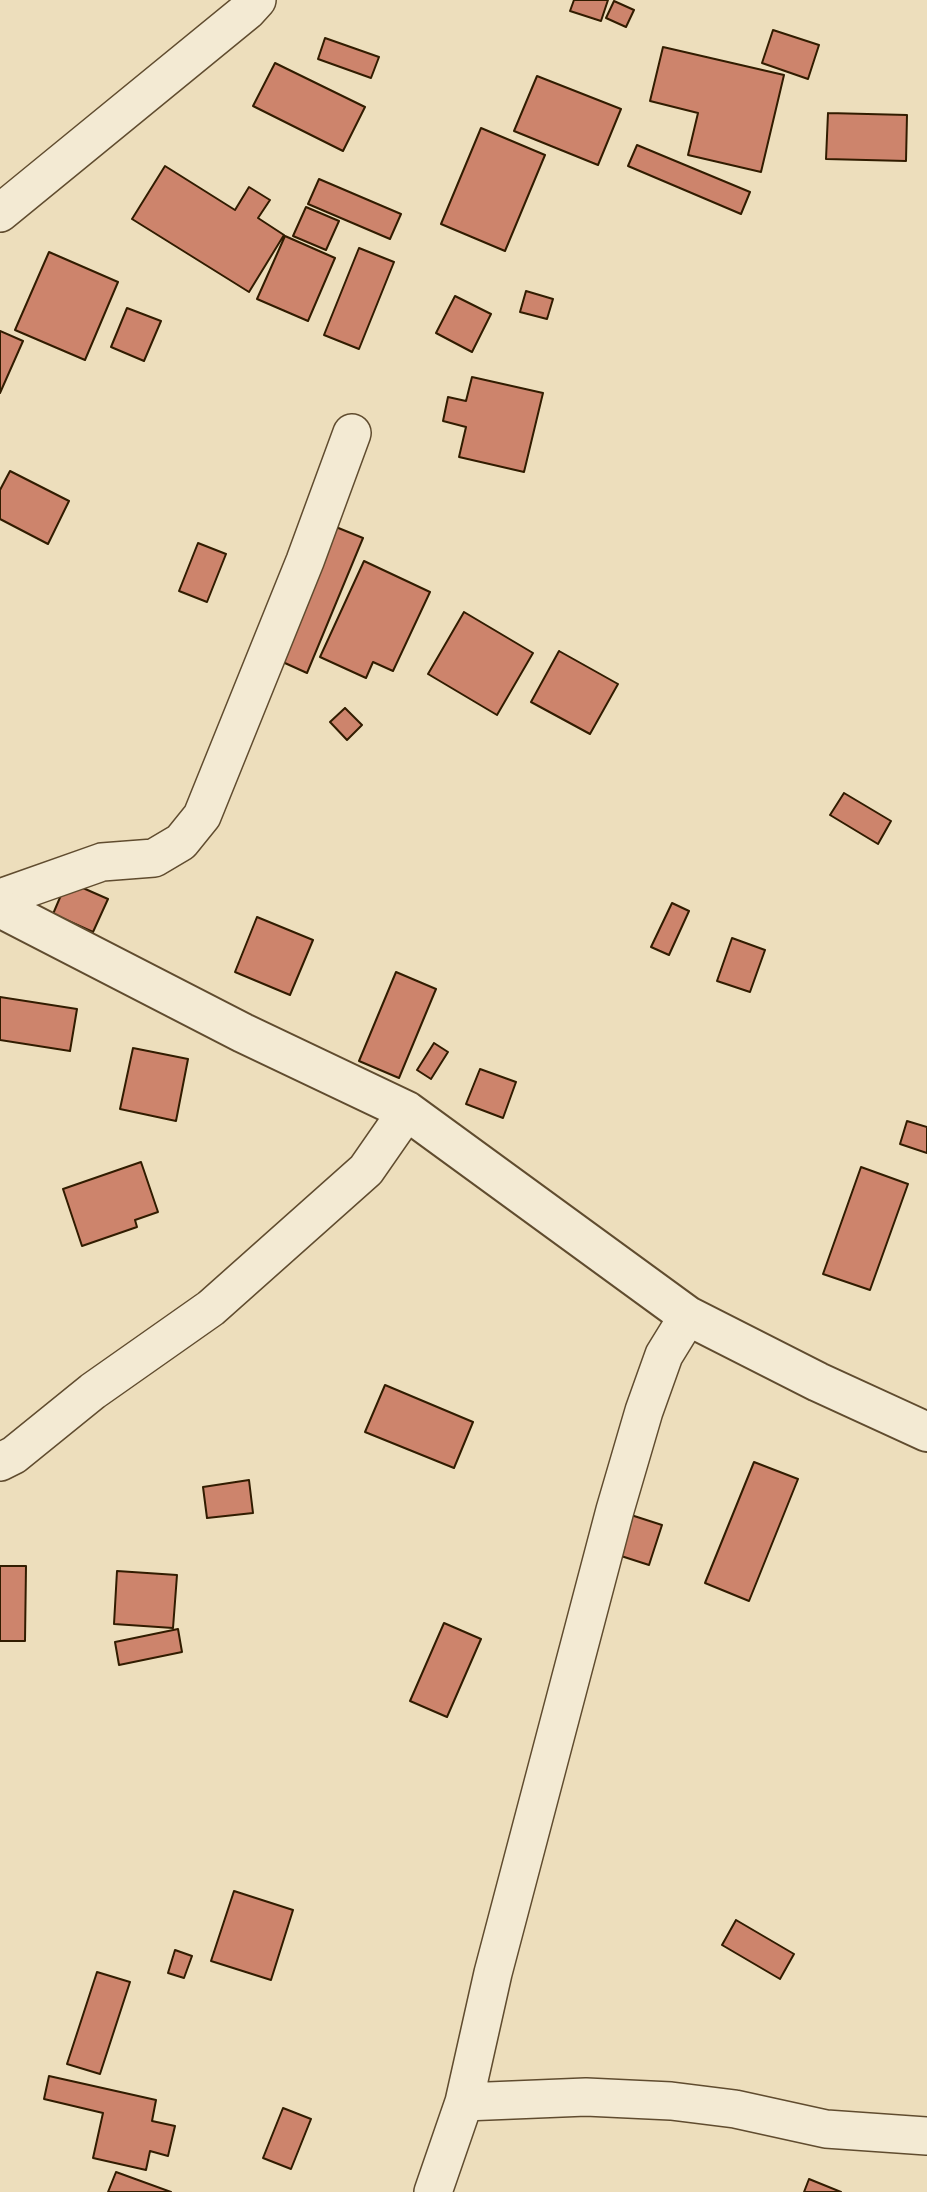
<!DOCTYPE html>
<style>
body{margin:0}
canvas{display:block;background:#eddebc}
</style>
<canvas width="927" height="2192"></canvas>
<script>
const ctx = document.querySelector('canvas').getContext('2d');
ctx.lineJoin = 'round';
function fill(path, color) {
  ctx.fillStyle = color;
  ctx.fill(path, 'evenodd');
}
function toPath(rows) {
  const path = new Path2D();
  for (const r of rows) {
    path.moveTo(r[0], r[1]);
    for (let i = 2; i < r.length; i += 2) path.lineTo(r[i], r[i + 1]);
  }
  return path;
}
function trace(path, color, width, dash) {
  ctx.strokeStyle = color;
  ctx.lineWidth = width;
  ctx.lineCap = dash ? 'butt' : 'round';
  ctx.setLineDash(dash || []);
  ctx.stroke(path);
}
const building = toPath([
 [574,0,608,0,601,21,570,11,574,0],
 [614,1,634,10,626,27,606,18,614,1],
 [773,30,819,45,808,79,762,63,773,30],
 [325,38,379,57,371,78,318,59,325,38],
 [663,47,784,75,761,172,688,155,698,113,650,101,663,47],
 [275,63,365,107,343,151,253,106,275,63],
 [537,76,621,109,598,165,514,131,537,76],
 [828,113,907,115,906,161,826,159,828,113],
 [481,128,545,155,505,251,441,224,481,128],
 [637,145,750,192,741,214,628,166,637,145],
 [165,166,235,210,249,187,270,200,258,218,284,235,249,292,132,219,165,166],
 [319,179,401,214,390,239,308,204,319,179],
 [306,207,339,221,326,250,293,236,306,207],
 [285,236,335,258,308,321,257,299,285,236],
 [359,248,394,262,359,349,324,335,359,248],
 [49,252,118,282,85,360,15,330,49,252],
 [526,291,553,299,547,319,520,312,526,291],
 [455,296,491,314,472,352,436,333,455,296],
 [127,308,161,321,144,361,111,347,127,308],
 [0,331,23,341,0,393,0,331],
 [472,377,543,393,524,472,459,457,466,427,443,421,448,397,466,401,472,377],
 [10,471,69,501,48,544,0,519,0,490,10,471],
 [331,525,363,538,307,673,276,659,331,525],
 [198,543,226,554,207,602,179,591,198,543],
 [364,561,430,592,393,671,373,662,366,678,320,657,364,561],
 [464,612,533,653,497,715,428,674,464,612],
 [559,651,618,684,590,734,531,702,559,651],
 [345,708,362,725,347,740,330,722,345,708],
 [844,793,891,821,878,844,830,815,844,793],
 [67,881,108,899,93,932,53,914,67,881],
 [672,903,689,911,669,955,651,947,672,903],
 [257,917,313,940,290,995,235,972,257,917],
 [732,938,765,950,750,992,717,981,732,938],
 [396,972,436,989,399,1078,359,1061,396,972],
 [0,997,77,1009,70,1051,0,1040,0,997],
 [434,1043,448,1052,431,1079,417,1070,434,1043],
 [133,1048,188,1059,176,1121,120,1109,133,1048],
 [480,1069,516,1082,503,1118,466,1104,480,1069],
 [907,1121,927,1127,927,1153,900,1144,907,1121],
 [141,1162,158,1212,135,1220,137,1227,82,1246,63,1189,141,1162],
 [861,1167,908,1184,870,1290,823,1274,861,1167],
 [385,1385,473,1422,454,1468,365,1432,385,1385],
 [754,1462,798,1479,749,1601,705,1583,754,1462],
 [249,1480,253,1513,207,1518,203,1487,249,1480],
 [631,1515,662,1525,649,1565,618,1555,631,1515],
 [0,1566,26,1566,25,1641,0,1641,0,1566],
 [117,1571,177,1575,173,1628,114,1624,117,1571],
 [444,1623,481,1639,447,1717,410,1701,444,1623],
 [178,1629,182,1652,119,1665,115,1642,178,1629],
 [234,1891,293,1910,271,1980,211,1961,234,1891],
 [736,1920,794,1954,780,1979,722,1945,736,1920],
 [175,1950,192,1956,184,1978,168,1973,175,1950],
 [97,1972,130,1982,100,2074,67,2064,97,1972],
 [49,2076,156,2100,152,2121,175,2126,168,2156,150,2151,146,2170,93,2158,103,2113,44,2099,49,2076],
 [283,2108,311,2119,291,2169,263,2158,283,2108],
 [116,2172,171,2192,108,2192,116,2172],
 [809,2179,841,2192,804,2192,809,2179]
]);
fill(building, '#cd846c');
trace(building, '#311c00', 2);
const minor = toPath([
 [0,213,247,11,257,0],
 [0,898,102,862,154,858,181,842,202,816,305,561,352,433],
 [0,1462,14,1455,93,1391,211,1308,366,1170,407,1111],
 [464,2102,586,2097,671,2101,735,2109,826,2129,927,2136],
 [433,2192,464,2102,493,1973,615,1510,644,1411,664,1355,688,1316]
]);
const tertiary = toPath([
 [0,908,243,1033,407,1111,688,1316,818,1382,927,1432]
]);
trace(minor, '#604c2f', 40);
trace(tertiary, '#604c2f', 42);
trace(minor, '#f3ead3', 37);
trace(tertiary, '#f3ead3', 38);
</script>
